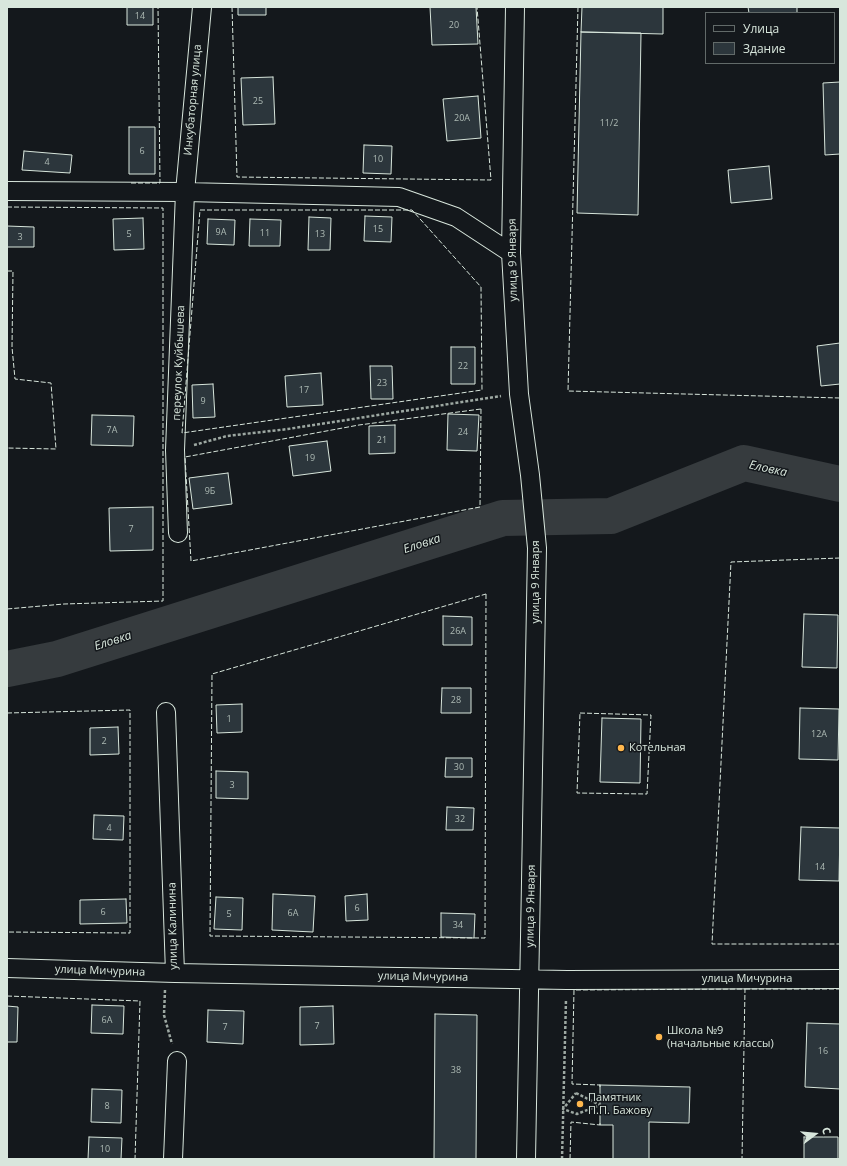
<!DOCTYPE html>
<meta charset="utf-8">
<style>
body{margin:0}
#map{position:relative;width:847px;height:1166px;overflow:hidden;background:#14181c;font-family:"Open Sans",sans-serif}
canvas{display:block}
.frame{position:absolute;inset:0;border:8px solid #d8e6dc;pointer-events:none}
.legend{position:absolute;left:705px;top:12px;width:130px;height:52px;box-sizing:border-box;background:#14181c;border:1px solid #626a69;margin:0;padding:5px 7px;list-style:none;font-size:12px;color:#d8e6dc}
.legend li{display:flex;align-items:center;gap:8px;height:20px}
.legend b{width:20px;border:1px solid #626a69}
.north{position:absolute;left:795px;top:1114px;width:40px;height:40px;-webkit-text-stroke:3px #14181c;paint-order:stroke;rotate:74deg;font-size:11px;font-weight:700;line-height:16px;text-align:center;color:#d8e6dc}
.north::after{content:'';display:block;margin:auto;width:14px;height:18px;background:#d8e6dc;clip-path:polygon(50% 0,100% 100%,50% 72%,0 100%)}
</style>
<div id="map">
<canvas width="847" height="1166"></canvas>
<div class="frame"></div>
<ul class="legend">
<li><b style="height:5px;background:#14181c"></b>Улица</li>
<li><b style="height:11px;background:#2c363c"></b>Здание</li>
</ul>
<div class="north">С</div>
</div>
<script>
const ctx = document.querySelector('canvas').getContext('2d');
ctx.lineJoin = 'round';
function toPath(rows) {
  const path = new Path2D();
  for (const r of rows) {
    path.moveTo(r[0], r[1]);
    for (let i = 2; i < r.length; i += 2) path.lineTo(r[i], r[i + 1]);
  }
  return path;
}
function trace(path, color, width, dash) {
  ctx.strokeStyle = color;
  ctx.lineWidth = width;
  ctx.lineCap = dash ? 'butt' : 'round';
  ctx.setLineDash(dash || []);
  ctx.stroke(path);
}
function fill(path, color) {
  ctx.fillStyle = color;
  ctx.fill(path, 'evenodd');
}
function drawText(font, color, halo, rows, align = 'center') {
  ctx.font = font + ' "Open Sans",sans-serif';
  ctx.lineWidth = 3;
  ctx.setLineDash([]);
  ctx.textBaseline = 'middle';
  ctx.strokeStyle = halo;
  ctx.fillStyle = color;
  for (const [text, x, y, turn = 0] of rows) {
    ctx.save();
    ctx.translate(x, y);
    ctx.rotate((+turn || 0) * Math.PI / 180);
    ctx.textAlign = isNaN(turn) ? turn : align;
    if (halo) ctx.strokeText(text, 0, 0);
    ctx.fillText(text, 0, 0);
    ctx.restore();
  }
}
trace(toPath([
 [7,669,57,659,503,518,611,516,744,463,840,484]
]), '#363b3e', 36);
const building = toPath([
 [127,7,153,7,153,25,127,25,127,7],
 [238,7,266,7,266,15,238,15,238,7],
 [430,7,476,7,478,44,432,45,430,7],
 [582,7,663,7,663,34,581,32,582,7],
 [748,7,797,7,797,13,749,13,748,7],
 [581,32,641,33,638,215,577,213,581,32],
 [273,77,275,124,243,125,241,78,273,77],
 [840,82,840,154,825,155,823,83,840,82],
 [478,96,481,138,447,141,443,99,478,96],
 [129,127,155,127,155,174,129,174,129,127],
 [364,145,392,146,391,174,363,173,364,145],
 [24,151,72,155,70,173,22,170,24,151],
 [769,166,772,199,731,203,728,170,769,166],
 [365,216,392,217,391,242,364,241,365,216],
 [309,217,331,218,330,250,308,250,309,217],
 [143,218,144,249,114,250,113,219,143,218],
 [208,219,235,220,234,245,207,244,208,219],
 [250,219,281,220,280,246,249,246,250,219],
 [7,226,34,227,34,247,7,247,7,226],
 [840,343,840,384,821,386,817,346,840,343],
 [451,347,475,347,475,384,451,384,451,347],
 [370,366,392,366,393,399,371,399,370,366],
 [321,373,323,405,287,407,285,376,321,373],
 [213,384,215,417,193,418,192,385,213,384],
 [448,414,479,415,477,451,447,450,448,414],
 [92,415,134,416,133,446,91,445,92,415],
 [395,425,395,453,369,454,369,426,395,425],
 [327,441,331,471,293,476,289,446,327,441],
 [228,473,232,504,193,509,189,478,228,473],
 [153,507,153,550,110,551,109,508,153,507],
 [804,614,838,615,837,668,802,667,804,614],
 [443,616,472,617,472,645,443,645,443,616],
 [442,688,471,688,471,713,441,713,442,688],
 [242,704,242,732,217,733,216,705,242,704],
 [800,708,839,709,838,760,799,759,800,708],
 [602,718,641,719,640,783,600,782,602,718],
 [118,727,119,754,90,755,90,728,118,727],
 [446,758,472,758,472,777,445,777,446,758],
 [216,771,248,772,248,799,216,798,216,771],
 [447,807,474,808,473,830,446,830,447,807],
 [94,815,124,816,123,840,93,839,94,815],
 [801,827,840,828,839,881,799,880,801,827],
 [273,894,315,896,313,932,272,930,273,894],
 [367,894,368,920,346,921,345,896,367,894],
 [216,897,243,898,242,930,214,929,216,897],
 [126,899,127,923,80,924,80,900,126,899],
 [441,913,475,914,474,938,441,937,441,913],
 [92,1005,124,1006,123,1034,91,1033,92,1005],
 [7,1006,18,1007,17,1042,7,1042,7,1006],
 [333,1006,334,1044,300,1045,300,1007,333,1006],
 [208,1010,244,1011,243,1044,207,1042,208,1010],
 [435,1014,477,1015,476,1159,434,1159,435,1014],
 [807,1023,840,1024,840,1089,805,1087,807,1023],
 [600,1085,690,1087,689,1123,649,1122,649,1159,613,1159,613,1125,600,1125,600,1085],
 [92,1089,122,1090,121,1123,91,1122,92,1089],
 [89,1137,122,1138,121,1159,88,1159,89,1137],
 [804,1137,838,1137,838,1159,804,1159,804,1137]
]);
fill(building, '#2c363c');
trace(building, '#d8e6dc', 1);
const minor = toPath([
 [515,7,511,253,519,394,530,475,537,548,526,1159],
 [7,191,185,192,399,197,456,217,511,253],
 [178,533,175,450,185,192,202,7],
 [166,712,175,973],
 [7,968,175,973,567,980,840,979],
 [173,1159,177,1061]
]);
trace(minor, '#d8e6dc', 20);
trace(toPath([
 [194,445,227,436,288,429,501,396],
 [165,990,164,1015,172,1044],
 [576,1093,600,1105,577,1114,563,1109,576,1093],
 [562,1159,566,999]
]), '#9da8a2', 2.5, [3, 2]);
trace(minor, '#14181c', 18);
trace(toPath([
 [232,7,237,177,491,180,477,7],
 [578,7,568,391,840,398],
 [131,183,160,183,158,7],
 [7,207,163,208,163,601,64,604,7,609],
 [200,210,412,210,481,287,482,390,182,433,200,210],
 [7,271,13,271,12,347,15,379,51,383,56,449,7,448],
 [481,409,480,507,191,561,185,457,359,425,481,409],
 [840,558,731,562,712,944,840,944],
 [486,594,485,938,210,936,212,674,486,594],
 [7,713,130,710,130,933,7,932],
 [580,713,651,715,647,794,577,793,580,713],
 [745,989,840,989],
 [7,996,140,1001,135,1159],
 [600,1087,600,1085,572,1084,574,990,745,989,742,1159],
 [570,1159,571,1122,600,1125,600,1123]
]), '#d8e6dc', 1, [5, 2]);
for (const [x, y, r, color] of [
 [621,748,4,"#ffb74d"],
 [659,1037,4,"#ffb74d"],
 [580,1104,4,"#ffb74d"]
]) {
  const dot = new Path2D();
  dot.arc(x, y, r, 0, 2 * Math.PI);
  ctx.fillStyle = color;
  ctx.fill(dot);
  trace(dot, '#14181c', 1.5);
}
drawText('9px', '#adbab4', null, [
 ["14",140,16],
 ["20",454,25],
 ["25",258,101],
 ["20А",462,118],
 ["11/2",609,123],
 ["6",142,151],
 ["10",378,159],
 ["4",47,162],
 ["15",378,229],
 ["9А",221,232],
 ["11",265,233],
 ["5",129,234],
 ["13",320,234],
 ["3",20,237],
 ["22",463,366],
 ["23",382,383],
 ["17",304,390],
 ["9",203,401],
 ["7А",112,430],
 ["24",463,432],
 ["21",382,440],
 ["19",310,458],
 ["9Б",210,491],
 ["7",131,529],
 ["26А",458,631],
 ["28",456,700],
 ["1",229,719],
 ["12А",819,734],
 ["2",104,741],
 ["30",459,767],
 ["3",232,785],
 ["32",460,819],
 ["4",109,828],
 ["14",820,867],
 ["6",357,908],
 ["6",103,912],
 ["6А",293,913],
 ["5",229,914],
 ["34",458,925],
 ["6А",107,1020],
 ["7",317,1026],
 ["7",225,1027],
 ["16",823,1051],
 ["38",456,1070],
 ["8",107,1106],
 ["10",105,1149]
]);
drawText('11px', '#d8e6dc', '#14181c', [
 ["Инкубаторная улица",193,100,-85],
 ["улица 9 Января",513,260,-91],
 ["переулок Куйбышева",179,363,-88],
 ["улица 9 Января",536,582,-90],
 ["улица 9 Января",531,906,-89],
 ["улица Калинина",173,926,-91],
 ["улица Мичурина",100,971,2],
 ["улица Мичурина",423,977,1],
 ["улица Мичурина",747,979]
]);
drawText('11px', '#d8e6dc', '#14181c', [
 ["Котельная",629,748],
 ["Школа №9",667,1031],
 ["(начальные классы)",667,1044],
 ["Памятник",588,1098],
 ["П.П. Бажову",588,1111]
], 'left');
drawText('italic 12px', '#d8e6dc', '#14181c', [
 ["Еловка",768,469,12],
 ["Еловка",422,544,-18],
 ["Еловка",113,641,-18]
]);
</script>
